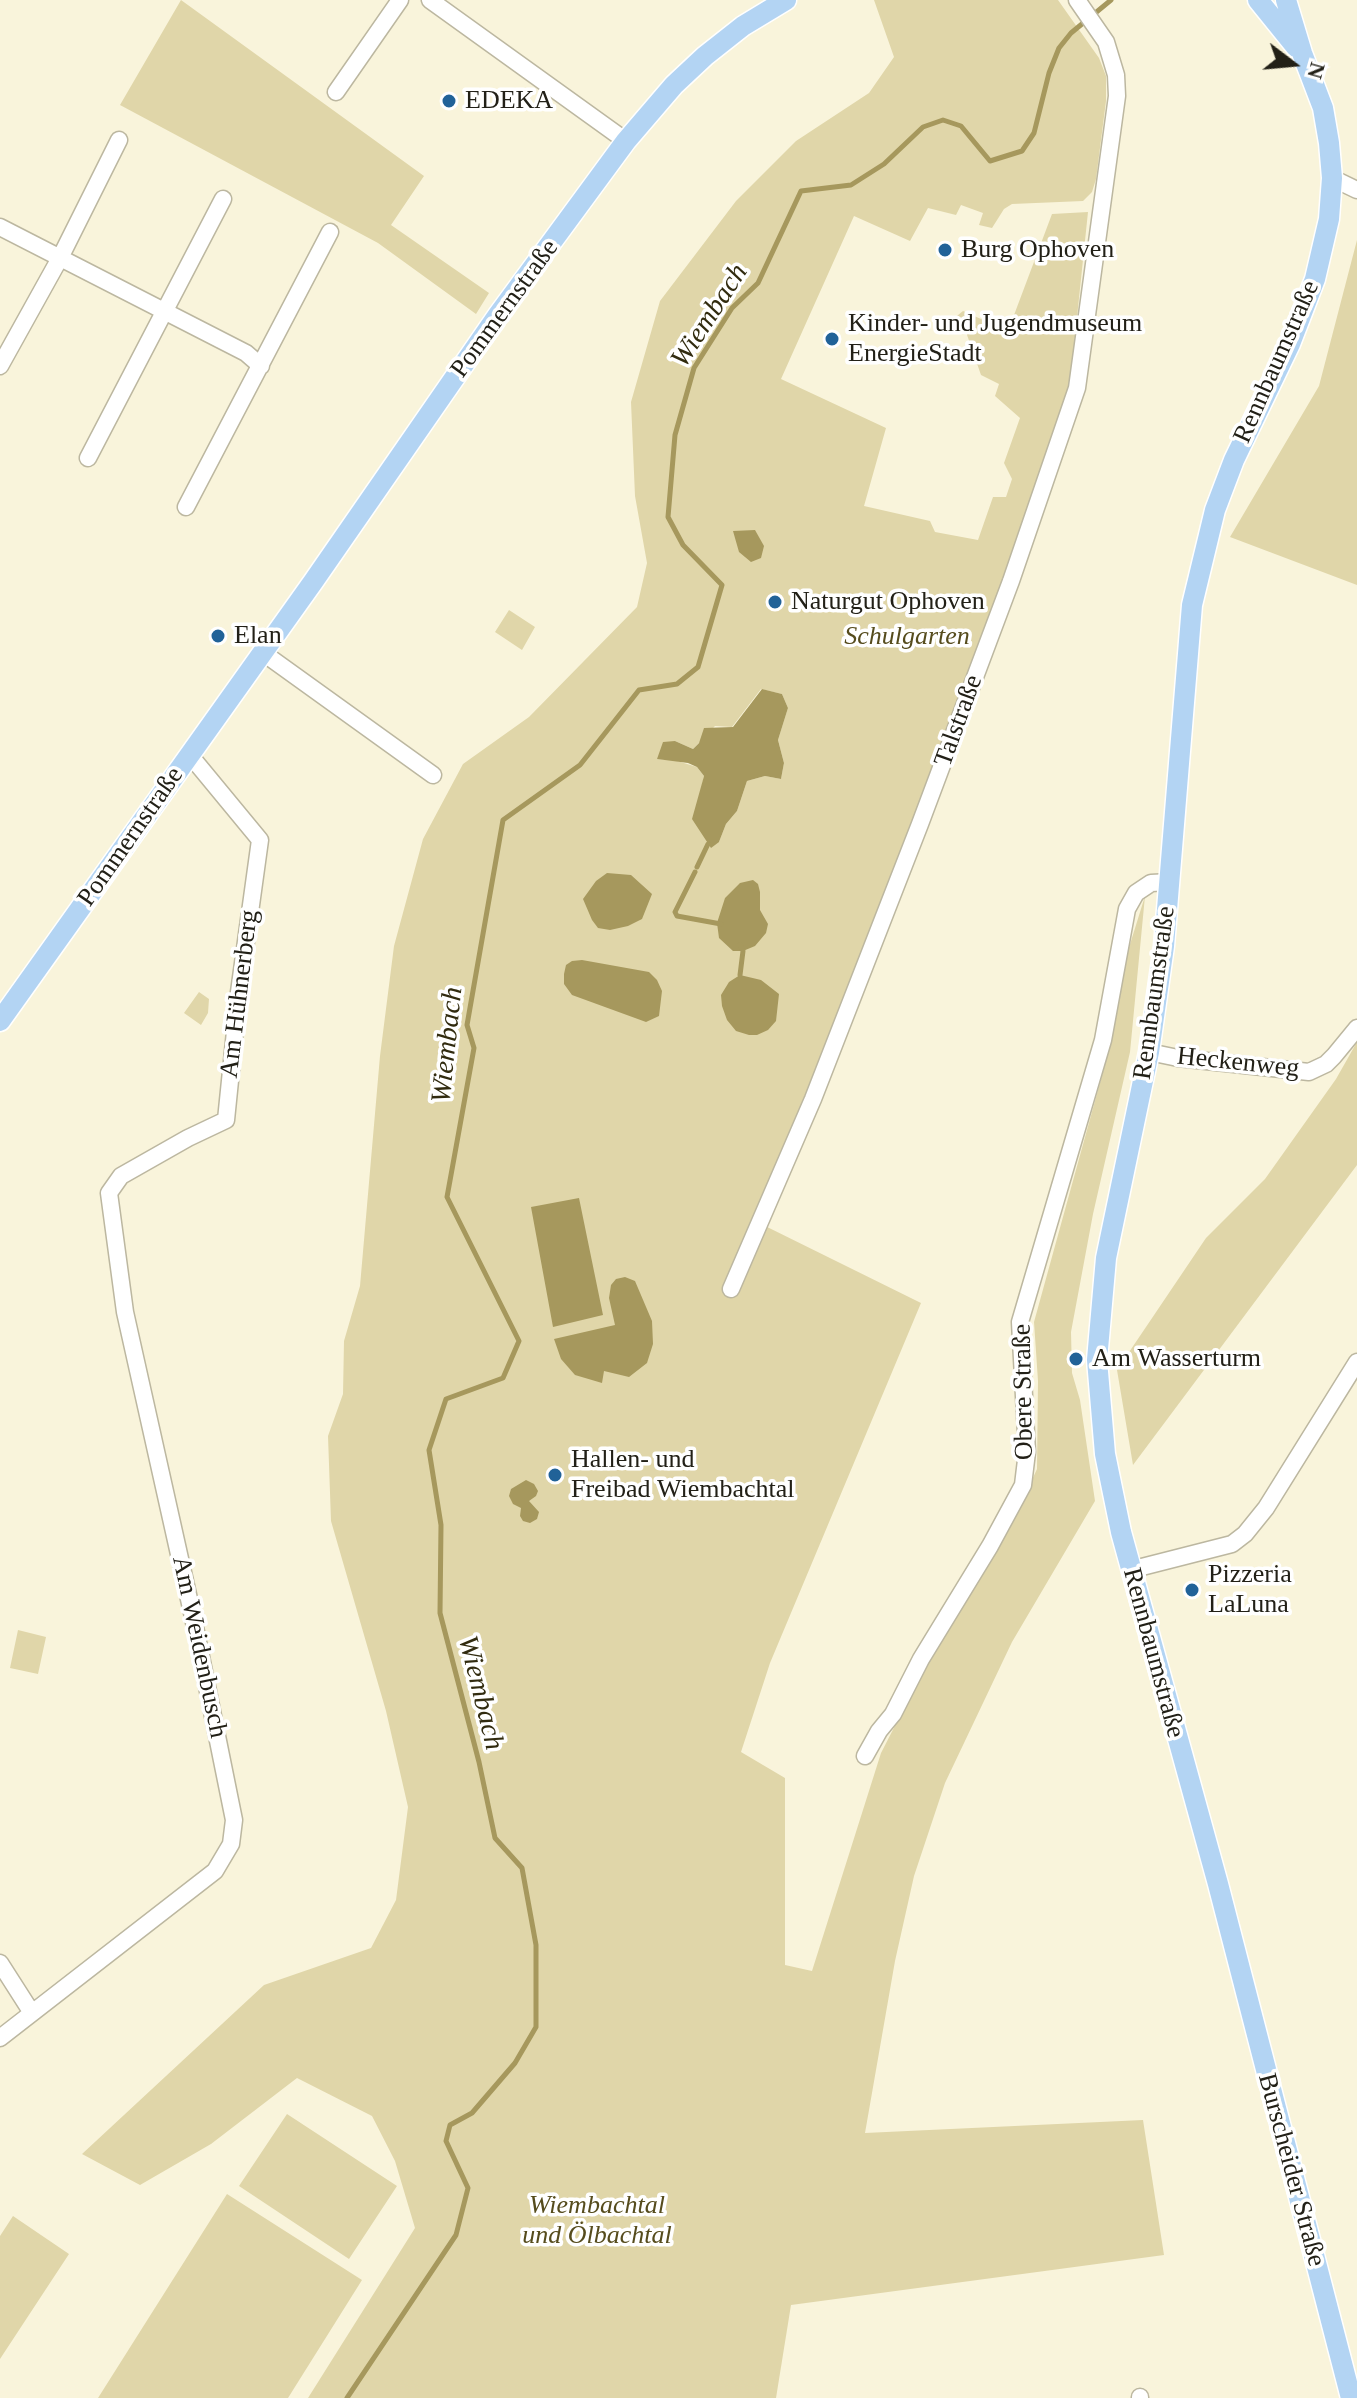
<!DOCTYPE html>
<meta charset="utf-8">
<style>
body{margin:0}
#map{position:relative;width:1357px;height:2398px;overflow:hidden;background:#f9f4db;font-family:Georgia,serif}
canvas{display:block}
.north{position:absolute;left:1253px;top:24px;width:80px;height:80px;-webkit-text-stroke:6px #fff;paint-order:stroke;rotate:106deg;font-size:22px;font-weight:700;line-height:32px;text-align:center;color:#222017}
.north::after{content:'';display:block;margin:auto;width:28px;height:36px;background:#222017;clip-path:polygon(50% 0,100% 100%,50% 72%,0 100%)}
</style>
<div id="map">
<canvas width="1357" height="2398"></canvas>
<div class="north">N</div>
</div>
<script>
const ctx = document.querySelector('canvas').getContext('2d');
ctx.lineJoin = 'round';
function fill(path, color) {
  ctx.fillStyle = color;
  ctx.fill(path, 'evenodd');
}
function toPath(rows) {
  const path = new Path2D();
  for (const r of rows) {
    path.moveTo(r[0], r[1]);
    for (let i = 2; i < r.length; i += 2) path.lineTo(r[i], r[i + 1]);
  }
  return path;
}
function trace(path, color, width, dash) {
  ctx.strokeStyle = color;
  ctx.lineWidth = width;
  ctx.lineCap = dash ? 'butt' : 'round';
  ctx.setLineDash(dash || []);
  ctx.stroke(path);
}
function drawText(font, color, halo, rows, align = 'center') {
  ctx.font = font + ' Georgia,serif';
  ctx.lineWidth = 7;
  ctx.setLineDash([]);
  ctx.textBaseline = 'middle';
  ctx.strokeStyle = halo;
  ctx.fillStyle = color;
  for (const [text, x, y, turn = 0] of rows) {
    ctx.save();
    ctx.translate(x, y);
    ctx.rotate((+turn || 0) * Math.PI / 180);
    ctx.textAlign = isNaN(turn) ? turn : align;
    if (halo) ctx.strokeText(text, 0, 0);
    ctx.fillText(text, 0, 0);
    ctx.restore();
  }
}
fill(toPath([
 [181,0,424,176,391,225,489,293,476,314,378,243,120,105],
 [874,0,1058,0,1099,58,1106,76,1106,101,1096,179,1092,192,1083,201,1012,204,1004,209,992,228,979,225,983,213,961,205,956,215,928,208,910,241,854,216,781,379,886,428,864,506,930,521,935,532,978,540,993,497,1006,497,1012,479,1004,463,1020,418,995,396,999,384,981,375,966,332,952,320,963,311,1008,331,1052,214,1088,212,1070,384,1003,580,913,823,806,1100,755,1221,921,1303,770,1663,741,1752,785,1778,785,1965,812,1971,881,1753,920,1677,1012,1523,1037,1469,1038,1381,1034,1322,1111,1043,1127,954,1145,896,1130,1052,1093,1214,1071,1332,1072,1373,1080,1400,1095,1501,1012,1642,945,1783,914,1876,895,1961,865,2133,1143,2120,1164,2255,791,2305,776,2398,308,2398,415,2228,395,2161,372,2116,297,2078,211,2144,140,2185,82,2154,264,1985,371,1948,396,1900,408,1807,386,1711,331,1521,328,1436,343,1394,344,1341,360,1286,380,1056,394,946,423,839,463,764,529,717,637,607,647,563,635,496,631,402,660,301,736,201,796,141,869,93,894,57],
 [761,689,782,694,788,708,778,740,784,763,781,779,765,776,747,781,737,811,726,824,719,842,700,795,704,776,697,767,674,760,657,759,675,741,693,749,715,726,732,727],
 [1357,240,1357,585,1230,537,1319,386],
 [509,610,535,627,522,650,495,632],
 [199,992,209,999,208,1013,201,1025,184,1013],
 [1357,1042,1357,1165,1133,1465,1117,1370,1206,1238,1265,1179,1336,1079],
 [18,1630,46,1637,38,1674,10,1668],
 [287,2114,397,2186,349,2259,239,2186],
 [227,2194,362,2280,288,2398,98,2398],
 [13,2216,69,2254,0,2359,0,2236]
]), '#e0d6a9');
fill(toPath([
 [755,530,764,546,761,558,751,562,739,552,733,531],
 [762,689,782,694,788,708,778,740,784,763,781,779,765,776,747,781,737,811,726,824,719,842,711,848,692,819,704,776,697,767,688,763,657,759,663,742,675,741,693,749,699,743,704,728,733,727],
 [607,873,631,875,652,894,642,919,628,926,610,930,598,928,592,920,583,899,596,881],
 [753,880,758,884,760,892,760,910,768,924,766,933,755,946,743,951,733,951,719,938,717,923,725,898,740,883],
 [582,960,649,972,657,980,662,991,659,1016,646,1022,572,995,564,984,564,974,566,965,572,961],
 [740,975,761,980,779,994,776,1021,768,1030,757,1035,749,1035,736,1031,727,1020,722,1006,721,995,729,982],
 [579,1198,603,1315,553,1327,531,1207],
 [625,1277,635,1281,652,1321,653,1344,647,1363,629,1377,604,1371,602,1383,575,1375,561,1359,554,1339,615,1325,609,1298,611,1285,616,1279],
 [526,1480,534,1484,538,1491,536,1496,529,1501,539,1512,537,1519,530,1523,523,1521,520,1516,521,1508,513,1504,509,1496,511,1489]
]), '#a6985d');
trace(toPath([
 [697,867,708,844],
 [695,872,675,912,677,916,721,924],
 [740,945,743,951,740,975],
 [347,2398,456,2235,468,2188,446,2141,450,2125,472,2113,515,2063,536,2027,536,1945,522,1868,495,1838,479,1762,440,1613,441,1525,429,1450,446,1399,503,1378,519,1341,447,1197,474,1048,467,1025,503,820,580,765,639,690,677,684,698,667,722,585,683,545,668,517,675,435,694,368,732,308,758,283,801,191,851,185,884,164,923,127,943,120,961,126,990,161,1022,151,1034,133,1049,73,1059,48,1071,33,1111,0]
]), '#a6985d', 5);
const minor = toPath([
 [430,0,626,141],
 [336,92,400,0],
 [1332,178,1357,190],
 [0,227,246,353,261,366],
 [0,366,60,258,119,140],
 [88,458,223,199],
 [186,507,330,232],
 [262,652,433,775],
 [1149,1052,1178,1058,1309,1072,1326,1064,1334,1056,1357,1028],
 [731,1289,813,1099,920,824,1011,581,1077,388,1117,96,1116,75,1106,42,1077,0],
 [1130,1570,1232,1544,1245,1534,1266,1508,1357,1362],
 [865,1756,879,1731,893,1714,921,1659,990,1546,1023,1485,1027,1452,1020,1322,1103,1040,1127,909,1136,893,1151,883,1170,882],
 [0,1963,32,2013],
 [0,2038,215,1871,231,1844,234,1820,193,1617,125,1312,109,1193,121,1176,188,1138,226,1120,239,992,260,840,189,754],
 [1140,2397,1140,2398]
]);
const major = toPath([
 [1258,0,1296,47],
 [1286,0,1302,53,1323,108,1329,143,1332,178,1329,219,1315,279,1290,344,1234,460,1215,510,1192,605,1164,946,1149,1052,1106,1258,1097,1360,1105,1454,1121,1532,1218,1884,1351,2398],
 [0,1021,313,582,498,315,626,141,674,85,705,56,743,26,786,0]
]);
trace(minor, '#bcb7a0', 19);
trace(major, '#fff', 23);
trace(minor, '#fff', 16);
trace(major, '#b3d4f3', 20);
for (const [x, y, r, color] of [
 [449,101,8,"#216298"],
 [945,250,8,"#216298"],
 [832,339,8,"#216298"],
 [775,602,8,"#216298"],
 [218,636,8,"#216298"],
 [1076,1359,8,"#216298"],
 [555,1475,8,"#216298"],
 [1192,1590,8,"#216298"]
]) {
  const dot = new Path2D();
  dot.arc(x, y, r, 0, 2 * Math.PI);
  ctx.fillStyle = color;
  ctx.fill(dot);
  trace(dot, '#fff', 3);
}
drawText('26px', '#222017', '#fff', [
 ["EDEKA",465,101],
 ["Burg Ophoven",961,250],
 ["Kinder- und Jugendmuseum",848,324],
 ["EnergieStadt",848,354],
 ["Naturgut Ophoven",791,602],
 ["Elan",234,636],
 ["Am Wasserturm",1092,1359],
 ["Hallen- und",571,1460],
 ["Freibad Wiembachtal",571,1490],
 ["Pizzeria",1208,1575],
 ["LaLuna",1208,1605]
], 'left');
drawText('26px', '#222017', '#fff', [
 ["Pommernstraße",505,309,-54],
 ["Rennbaumstraße",1277,362,-66],
 ["Talstraße",959,721,-70],
 ["Pommernstraße",131,837,-55],
 ["Rennbaumstraße",1155,993,-82],
 ["Am Hühnerberg",240,994,-83],
 ["Heckenweg",1238,1063,6],
 ["Obere Straße",1024,1392,-91],
 ["Am Weidenbusch",199,1647,78],
 ["Rennbaumstraße",1153,1653,75],
 ["Burscheider Straße",1291,2170,75]
]);
drawText('italic 26px', '#564c1d', '#fff', [
 ["Schulgarten",907,637],
 ["Wiembachtal",597,2206],
 ["und Ölbachtal",597,2236]
]);
drawText('italic 28px', '#312b0f', '#fff', [
 ["Wiembach",710,316,-57],
 ["Wiembach",448,1045,-84],
 ["Wiembach",480,1693,76]
]);
</script>
